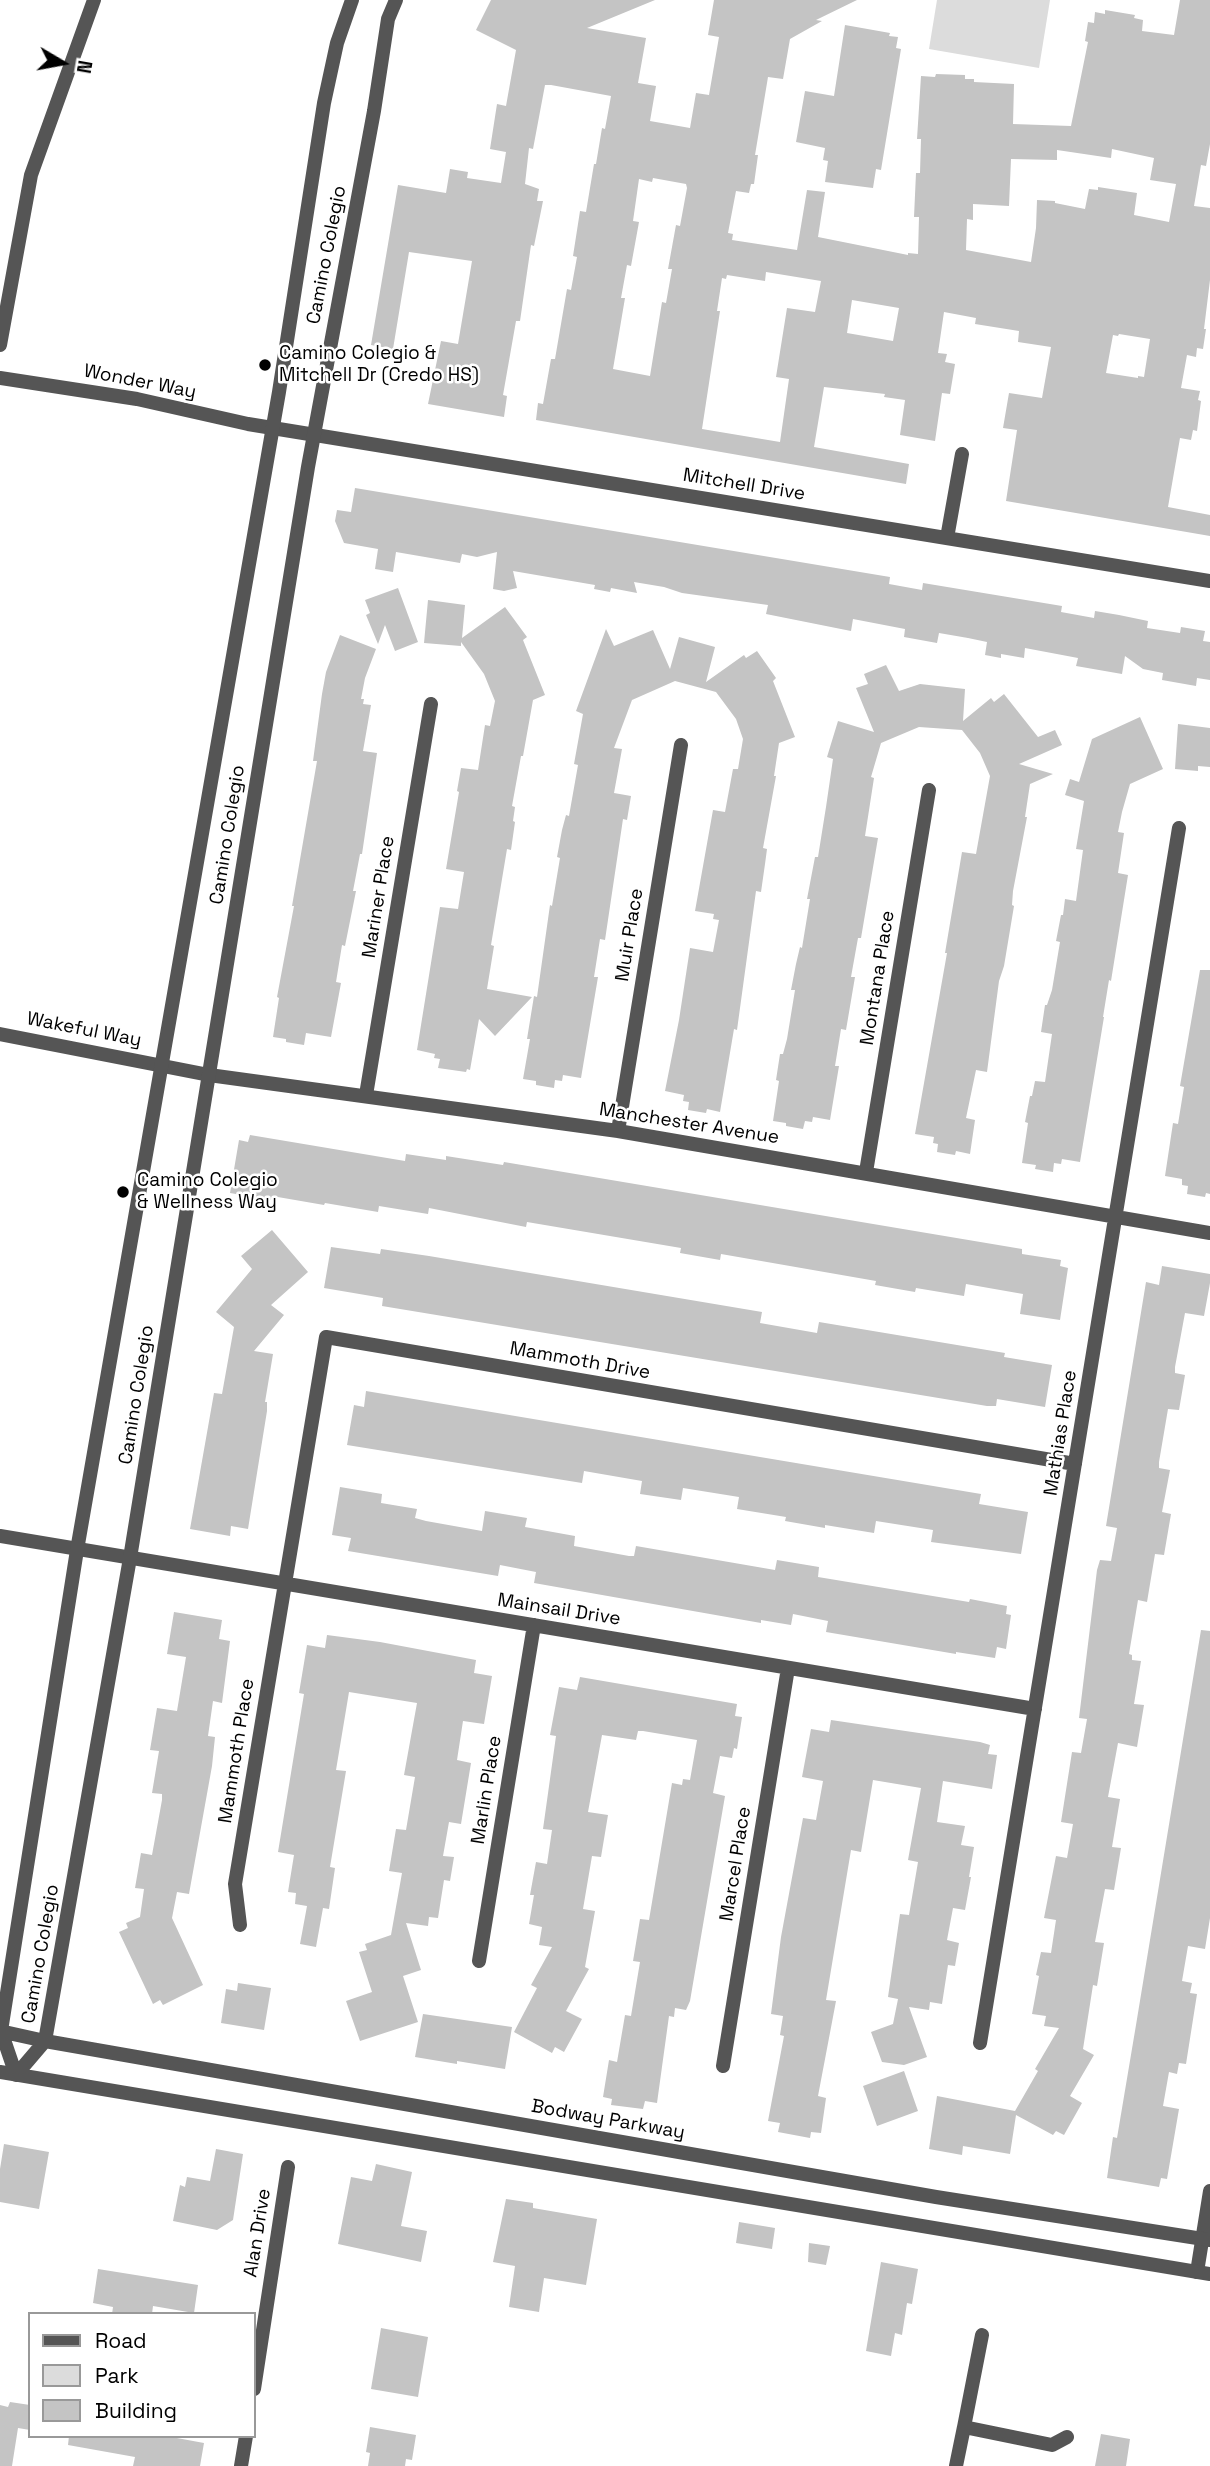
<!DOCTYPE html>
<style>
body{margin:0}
#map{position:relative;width:1210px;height:2466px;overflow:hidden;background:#fff;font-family:"Space Grotesk",sans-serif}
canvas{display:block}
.legend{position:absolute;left:28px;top:2312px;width:228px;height:126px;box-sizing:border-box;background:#fff;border:2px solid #999;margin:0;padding:9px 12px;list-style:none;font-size:21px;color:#000}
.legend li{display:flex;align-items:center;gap:14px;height:35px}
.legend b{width:35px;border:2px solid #999}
.north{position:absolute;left:28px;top:28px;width:70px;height:70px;-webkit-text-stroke:5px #fff;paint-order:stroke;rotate:100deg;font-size:19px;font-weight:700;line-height:28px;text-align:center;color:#000}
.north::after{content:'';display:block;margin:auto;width:24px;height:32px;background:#000;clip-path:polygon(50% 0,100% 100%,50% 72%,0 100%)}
</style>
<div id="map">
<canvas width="1210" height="2466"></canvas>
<ul class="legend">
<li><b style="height:9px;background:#555"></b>Road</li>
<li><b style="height:19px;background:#dcdcdc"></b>Park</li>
<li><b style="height:19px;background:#c4c4c4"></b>Building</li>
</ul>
<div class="north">N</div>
</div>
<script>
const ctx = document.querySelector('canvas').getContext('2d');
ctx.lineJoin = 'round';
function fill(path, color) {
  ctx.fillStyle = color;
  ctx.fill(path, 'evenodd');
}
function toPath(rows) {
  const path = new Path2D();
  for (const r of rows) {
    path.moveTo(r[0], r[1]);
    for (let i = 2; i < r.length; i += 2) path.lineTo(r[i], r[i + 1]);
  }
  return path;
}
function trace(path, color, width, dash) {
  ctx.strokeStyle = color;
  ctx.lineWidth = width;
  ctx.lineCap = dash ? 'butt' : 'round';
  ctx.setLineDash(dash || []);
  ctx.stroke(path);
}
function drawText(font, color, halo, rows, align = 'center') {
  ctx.font = font + ' "Space Grotesk",sans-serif';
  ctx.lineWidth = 5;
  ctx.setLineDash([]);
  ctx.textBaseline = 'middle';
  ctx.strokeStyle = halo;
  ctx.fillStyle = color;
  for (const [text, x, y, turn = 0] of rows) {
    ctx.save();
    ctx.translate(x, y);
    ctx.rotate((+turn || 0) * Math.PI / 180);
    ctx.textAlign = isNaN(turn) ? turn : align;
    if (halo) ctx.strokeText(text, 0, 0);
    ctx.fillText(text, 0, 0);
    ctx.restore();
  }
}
fill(toPath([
 [937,0,1050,0,1039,68,929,49]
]), '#dcdcdc');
fill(toPath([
 [491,0,655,0,587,28,646,38,638,83,656,86,650,121,690,128,696,93,709,95,719,37,708,35,714,0,857,0,816,20,822,21,790,39,783,79,768,77,755,155,758,155,754,184,751,184,749,193,736,191,728,233,733,234,732,240,797,250,807,190,825,192,818,237,908,255,908,253,918,254,919,217,914,217,916,173,920,173,921,139,917,139,921,76,935,77,936,74,965,75,965,79,974,79,974,82,1014,84,1013,124,1071,126,1088,42,1085,41,1088,22,1094,23,1095,12,1105,14,1105,10,1135,15,1134,18,1143,20,1142,31,1174,35,1180,0,1210,0,1210,144,1206,166,1201,165,1194,206,1210,208,1210,280,1204,329,1206,329,1203,349,1197,348,1196,357,1187,355,1181,388,1200,391,1198,400,1201,401,1197,431,1193,430,1191,440,1180,438,1168,507,1210,515,1210,536,1006,501,1017,430,1003,428,1009,393,1042,398,1051,347,1018,342,1019,331,975,324,976,318,944,312,938,353,947,354,945,362,955,364,950,394,942,393,935,441,900,435,905,400,884,397,885,394,824,387,814,447,909,464,906,484,536,420,538,403,543,404,551,359,555,359,567,289,571,290,577,257,573,256,580,211,586,212,594,164,596,164,602,128,605,129,611,96,551,85,545,85,533,149,529,148,525,184,539,189,537,201,543,201,534,246,531,245,520,321,516,321,503,395,507,396,504,417,428,404,441,341,458,344,472,261,409,252,393,349,371,345,398,185,446,193,450,169,468,172,467,178,501,183,506,152,490,149,497,104,506,106,516,50,476,30],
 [1112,149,1154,158,1150,180,1176,184,1169,222,1134,215,1137,193,1098,187,1098,190,1089,189,1085,209,1055,203,1055,201,1037,200,1036,228,1031,262,966,250,967,219,973,220,973,204,1009,206,1011,159,1057,160,1057,150,1111,158],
 [653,178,686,184,687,188,680,226,676,225,668,269,672,269,666,303,662,302,650,376,613,369,625,298,621,298,627,265,631,266,639,222,633,221,639,179,652,182],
 [766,272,821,281,815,312,787,308,776,377,789,379,780,442,702,429,720,311,717,311,722,278,726,279,727,275,765,281],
 [852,300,899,308,893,341,847,333],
 [1119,334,1150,339,1144,377,1138,376,1138,378,1106,373,1113,335,1118,336],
 [845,25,890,33,889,36,898,37,896,48,901,49,881,170,876,169,873,188,825,182,828,161,823,160,825,148,796,142,805,91,834,96],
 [355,488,890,577,889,584,922,590,923,583,1062,606,1061,612,1094,618,1095,611,1119,615,1148,621,1147,628,1180,633,1181,627,1205,631,1203,641,1210,642,1210,680,1197,678,1196,686,1162,680,1163,673,1143,669,1125,656,1122,674,1076,666,1078,658,1025,648,1024,658,1001,654,1001,658,985,655,987,642,968,638,939,633,937,643,904,637,905,629,853,619,851,631,766,614,768,605,682,593,664,587,634,582,637,593,611,588,610,592,594,589,595,585,513,571,517,588,504,591,493,589,497,552,477,557,462,554,460,563,396,552,393,572,375,569,378,549,344,543,335,521,337,510,351,512],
 [398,588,418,642,395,651,385,625,378,644,366,615,370,613,365,600],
 [428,600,465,605,462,638,505,607,527,637,523,640,545,695,533,700,523,756,521,756,512,806,515,807,513,821,515,822,511,850,507,849,491,945,494,946,487,989,532,997,495,1036,479,1019,470,1070,467,1069,466,1072,438,1068,440,1059,434,1058,435,1054,417,1050,440,907,458,909,464,872,446,869,459,792,457,791,461,768,478,770,485,725,490,726,495,701,484,674,461,642,461,646,424,643],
 [606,629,614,646,653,630,670,669,679,637,715,647,706,682,744,655,746,658,757,651,776,678,773,681,795,737,779,743,774,776,776,776,763,848,767,849,765,864,761,892,756,891,737,1030,734,1029,720,1112,707,1109,706,1113,688,1110,689,1102,683,1101,684,1095,665,1091,679,1020,690,948,713,952,719,920,713,919,714,914,695,911,713,810,725,812,733,769,738,769,743,739,736,719,716,692,675,681,632,700,614,748,622,749,614,793,631,796,627,820,623,819,605,940,600,939,594,977,598,977,581,1078,563,1075,562,1081,555,1080,554,1088,536,1085,536,1081,523,1079,530,1039,527,1039,534,996,537,997,550,905,552,906,560,858,557,857,562,830,566,815,569,816,578,765,574,764,583,714,576,711],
 [340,635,376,649,365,678,361,699,364,699,363,704,371,705,363,751,377,753,362,854,360,854,353,891,356,891,345,946,342,945,336,982,341,983,331,1037,306,1033,304,1045,286,1042,286,1039,273,1037,279,998,277,997,294,906,292,906,317,761,313,761,322,694,326,672],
 [886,665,899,691,920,684,965,689,963,721,991,698,994,702,1004,694,1038,737,1055,730,1062,745,1019,764,1053,774,1030,784,1025,817,1027,817,1013,891,1012,905,1014,906,1004,966,999,981,987,1072,976,1070,966,1118,975,1120,970,1154,956,1151,955,1155,937,1152,938,1144,933,1143,934,1137,915,1134,947,953,945,953,962,852,976,854,990,776,980,753,962,730,919,727,881,743,871,777,874,778,865,836,878,838,861,938,858,938,851,977,855,977,846,1030,841,1029,835,1066,839,1066,830,1120,813,1117,812,1122,805,1121,803,1129,786,1126,786,1123,773,1121,779,1081,776,1080,780,1054,783,1054,787,1039,795,990,791,990,796,964,800,947,802,948,810,899,807,899,815,857,818,857,826,807,833,759,827,757,838,721,874,732,856,688,868,684,864,674],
 [1140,717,1163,769,1130,784,1122,812,1118,832,1124,833,1118,873,1128,875,1111,981,1109,980,1103,1017,1104,1017,1080,1162,1062,1159,1061,1164,1054,1163,1053,1172,1035,1169,1036,1165,1022,1163,1028,1123,1025,1122,1030,1096,1032,1096,1035,1081,1045,1082,1052,1034,1041,1032,1045,1005,1047,1005,1052,990,1060,942,1056,941,1061,915,1063,915,1065,899,1076,901,1083,850,1076,849,1084,801,1065,795,1070,779,1079,782,1092,739],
 [1178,724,1210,728,1210,767,1198,766,1198,771,1175,769],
 [1200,970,1210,970,1210,1194,1206,1193,1205,1197,1187,1194,1188,1186,1182,1185,1182,1179,1165,1176,1173,1123,1178,1124,1184,1087,1180,1086],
 [250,1135,405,1161,406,1154,446,1160,446,1156,503,1165,504,1162,1022,1249,1022,1254,1061,1260,1060,1266,1068,1268,1060,1320,1020,1314,1023,1294,966,1284,964,1296,916,1288,915,1292,875,1285,876,1281,721,1254,720,1260,680,1253,681,1248,527,1222,526,1227,429,1208,428,1214,379,1206,378,1212,325,1203,324,1205,272,1196,271,1200,230,1193,239,1140,248,1142],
 [272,1230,308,1272,271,1305,284,1315,254,1351,273,1354,265,1402,267,1402,267,1411,248,1529,231,1526,230,1536,190,1529,214,1393,222,1394,234,1327,216,1312,252,1269,241,1256],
 [331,1247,380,1254,381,1249,429,1256,762,1312,760,1323,817,1333,819,1322,1005,1353,1004,1357,1052,1365,1045,1407,997,1399,996,1406,987,1406,382,1306,383,1298,324,1288],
 [1162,1266,1210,1274,1210,1283,1204,1316,1185,1313,1175,1367,1175,1373,1185,1375,1179,1410,1168,1409,1159,1462,1159,1468,1170,1470,1162,1512,1171,1514,1164,1555,1155,1554,1147,1602,1138,1600,1129,1654,1132,1655,1132,1660,1141,1661,1134,1704,1144,1705,1137,1747,1118,1743,1108,1797,1120,1799,1112,1847,1121,1848,1114,1890,1105,1889,1095,1942,1104,1943,1097,1986,1093,1985,1083,2049,1094,2055,1070,2096,1082,2103,1064,2135,1056,2131,1053,2135,1016,2115,1010,2154,963,2146,962,2155,929,2149,937,2096,1015,2111,1038,2071,1035,2069,1059,2028,1044,2026,1046,2016,1032,2014,1039,1976,1036,1975,1041,1952,1051,1953,1056,1920,1044,1918,1056,1856,1067,1858,1073,1824,1061,1822,1072,1752,1081,1753,1087,1719,1079,1718,1097,1570,1100,1560,1111,1561,1117,1528,1106,1526,1146,1282,1159,1285],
 [366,1391,981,1494,979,1504,1028,1512,1021,1554,931,1542,933,1530,876,1521,874,1533,825,1525,825,1528,785,1521,786,1517,737,1509,739,1497,683,1488,681,1500,640,1494,642,1481,584,1471,582,1483,347,1445,354,1405,364,1407],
 [340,1487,382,1494,381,1503,417,1509,415,1518,426,1521,482,1531,485,1511,527,1518,525,1527,575,1536,574,1546,629,1556,634,1556,636,1546,775,1570,777,1560,819,1567,818,1577,969,1602,970,1599,1007,1606,1006,1614,1011,1615,1006,1649,997,1647,995,1658,956,1652,956,1654,826,1632,828,1621,793,1614,791,1625,761,1620,761,1623,534,1583,536,1572,500,1565,498,1576,348,1551,351,1538,332,1535],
 [174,1612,222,1620,219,1639,230,1641,222,1703,213,1701,208,1736,215,1737,212,1766,189,1894,177,1892,172,1918,203,1985,163,2005,160,2000,153,2004,119,1932,128,1928,126,1923,140,1917,144,1889,135,1888,141,1853,152,1855,162,1800,162,1794,152,1793,159,1751,150,1750,157,1708,177,1711,186,1657,167,1654],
 [1201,1630,1210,1631,1210,1918,1205,1949,1188,1946,1182,1981,1192,1983,1190,1993,1197,1994,1186,2064,1179,2063,1177,2074,1169,2072,1163,2106,1179,2109,1167,2179,1161,2178,1159,2187,1107,2178,1113,2137,1117,2138,1136,2025],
 [327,1635,380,1642,476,1660,474,1673,492,1676,484,1724,463,1721,457,1760,471,1763,461,1824,449,1822,443,1856,454,1857,450,1881,444,1880,438,1918,429,1917,428,1926,406,1923,421,1970,403,1976,418,2022,360,2041,346,2001,372,1992,359,1952,367,1950,365,1944,391,1935,402,1873,389,1871,396,1829,406,1830,415,1777,404,1775,417,1703,349,1692,336,1770,346,1771,330,1867,335,1868,329,1909,323,1908,316,1947,300,1944,307,1906,295,1904,296,1893,288,1892,294,1855,278,1852,304,1694,299,1693,307,1645,325,1648],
 [580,1677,737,1704,735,1716,742,1717,737,1749,734,1748,732,1758,720,1756,713,1793,725,1796,690,2001,686,2010,675,2008,674,2017,669,2016,657,2103,645,2101,643,2109,611,2105,612,2099,603,2097,609,2060,617,2062,625,2015,631,2016,640,1962,633,1961,640,1919,649,1920,672,1783,682,1785,683,1779,690,1780,697,1740,643,1731,638,1731,636,1740,602,1735,588,1812,608,1815,601,1857,592,1856,583,1909,595,1911,585,1967,589,1969,566,2011,582,2019,564,2052,555,2047,552,2053,514,2032,537,1988,531,1985,552,1947,539,1945,542,1927,529,1924,534,1895,530,1895,536,1862,547,1864,552,1830,543,1829,556,1736,550,1735,559,1687,577,1690],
 [831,1720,980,1742,990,1745,988,1754,997,1755,992,1789,943,1781,937,1822,965,1826,961,1845,974,1847,969,1877,971,1877,965,1910,953,1908,947,1940,959,1943,955,1966,948,1965,942,2004,930,2002,929,2010,909,2007,927,2057,904,2065,882,2062,871,2032,893,2024,898,1999,888,1997,900,1914,909,1915,918,1862,908,1860,921,1788,873,1780,861,1852,851,1850,826,2000,836,2001,818,2096,826,2098,821,2133,811,2132,810,2138,778,2132,780,2123,768,2121,784,2036,780,2035,783,2016,771,2014,781,1937,803,1818,816,1820,823,1781,802,1777,811,1729,829,1732],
 [238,1983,271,1988,264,2030,221,2023,226,1989,237,1991],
 [423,2014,512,2027,505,2069,457,2061,457,2064,415,2057],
 [904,2071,918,2111,877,2126,863,2086],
 [4,2144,49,2152,39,2209,0,2202,0,2169],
 [216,2149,243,2154,233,2220,217,2230,173,2221,180,2185,185,2187,187,2177,210,2181],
 [376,2164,412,2172,401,2226,427,2231,421,2262,338,2244,351,2177,372,2181],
 [506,2199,533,2203,533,2208,597,2219,586,2285,544,2278,539,2312,509,2307,515,2266,493,2262],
 [739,2222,775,2228,772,2249,736,2243],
 [809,2243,830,2246,826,2265,808,2262],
 [881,2262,918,2269,912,2304,907,2303,902,2335,895,2333,891,2356,866,2351],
 [98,2269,198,2285,194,2313,153,2306,152,2314,112,2314,113,2307,93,2303],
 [381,2328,428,2337,418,2397,371,2389],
 [10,2402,30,2405,30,2430,18,2428,12,2466,0,2466,0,2405,8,2407],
 [370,2427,416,2435,412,2460,406,2459,405,2466,368,2466,370,2453,366,2452],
 [1101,2434,1130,2439,1126,2466,1095,2466],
 [69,2436,166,2436,204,2443,200,2466,133,2466,135,2457,68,2445]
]), '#c4c4c4');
trace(toPath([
 [0,345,31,175,94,0],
 [0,378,137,399,248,424,1210,581],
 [947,538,962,454],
 [0,1034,209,1075,618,1131,1210,1233],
 [366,1095,431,704],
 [618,1131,681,745],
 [866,1172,929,790],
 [0,1536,1035,1709],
 [240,1925,235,1884,326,1337,1075,1464],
 [479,1961,534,1625],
 [980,2043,1179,828],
 [723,2066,788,1668],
 [1197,2272,1210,2191],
 [254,2389,288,2167],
 [964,2427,982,2335],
 [241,2466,246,2436],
 [956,2466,964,2427,1052,2445,1067,2437]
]), '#555', 14);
trace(toPath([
 [0,2031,45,2041,936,2197,1210,2240],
 [0,2072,1210,2274],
 [16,2075,45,2041,130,1558,308,467,374,111,388,19,396,0],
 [16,2075,1,2031,77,1550,279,392,324,103,337,43,352,0]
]), '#555', 14);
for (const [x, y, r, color] of [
 [265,365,7,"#000"],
 [123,1192,7,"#000"]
]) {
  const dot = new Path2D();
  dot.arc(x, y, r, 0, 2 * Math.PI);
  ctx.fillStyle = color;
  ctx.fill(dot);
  trace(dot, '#fff', 2.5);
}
drawText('19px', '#000', '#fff', [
 ["Camino Colegio",327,255,-79],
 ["Wonder Way",140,382,11],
 ["Mitchell Drive",744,485,9],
 ["Camino Colegio",228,835,-81],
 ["Mariner Place",379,897,-81],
 ["Muir Place",630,935,-81],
 ["Montana Place",878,978,-81],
 ["Wakeful Way",84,1030,11],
 ["Manchester Avenue",689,1124,9],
 ["Mammoth Drive",580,1361,10],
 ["Camino Colegio",137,1395,-81],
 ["Mathias Place",1061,1433,-81],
 ["Mainsail Drive",559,1610,9],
 ["Mammoth Place",237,1751,-81],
 ["Marlin Place",487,1790,-81],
 ["Marcel Place",736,1864,-81],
 ["Camino Colegio",41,1954,-80],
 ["Bodway Parkway",608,2120,10],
 ["Alan Drive",258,2233,-81]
]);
drawText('19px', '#000', '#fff', [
 ["Camino Colegio &",279,354],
 ["Mitchell Dr (Credo HS)",279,376],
 ["Camino Colegio",137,1181],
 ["& Wellness Way",137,1203]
], 'left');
</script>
